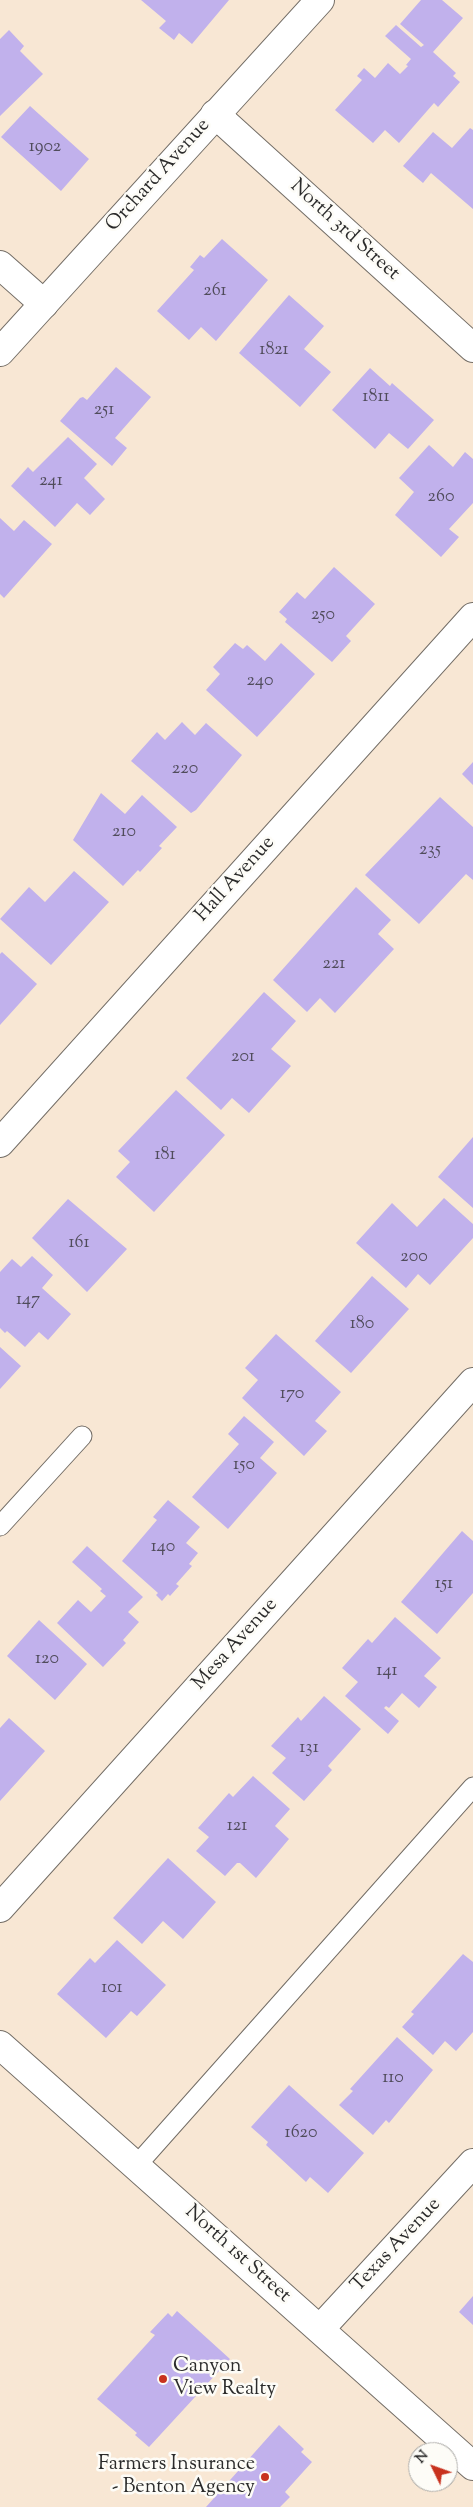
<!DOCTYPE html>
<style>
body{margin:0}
#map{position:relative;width:473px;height:2507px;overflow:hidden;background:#f8e7d4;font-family:"Sorts Mill Goudy",serif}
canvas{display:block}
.north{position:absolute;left:408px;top:2442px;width:50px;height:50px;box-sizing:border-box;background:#fdfcf7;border:1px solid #a9a8a5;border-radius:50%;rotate:312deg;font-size:14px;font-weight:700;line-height:20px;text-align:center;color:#2b2b2b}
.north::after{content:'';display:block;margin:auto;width:18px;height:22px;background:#c8321e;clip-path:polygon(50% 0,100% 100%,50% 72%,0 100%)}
</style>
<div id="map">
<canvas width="473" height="2507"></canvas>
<div class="north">N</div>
</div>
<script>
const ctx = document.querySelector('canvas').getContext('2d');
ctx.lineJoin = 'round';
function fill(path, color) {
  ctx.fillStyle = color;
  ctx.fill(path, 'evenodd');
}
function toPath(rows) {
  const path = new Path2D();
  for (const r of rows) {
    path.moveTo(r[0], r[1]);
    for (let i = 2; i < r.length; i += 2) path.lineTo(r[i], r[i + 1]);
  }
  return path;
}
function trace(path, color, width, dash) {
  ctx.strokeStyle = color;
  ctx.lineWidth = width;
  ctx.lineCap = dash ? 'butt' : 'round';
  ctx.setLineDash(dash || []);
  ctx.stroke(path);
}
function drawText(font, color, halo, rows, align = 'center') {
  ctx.font = font + ' "Sorts Mill Goudy",serif';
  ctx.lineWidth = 5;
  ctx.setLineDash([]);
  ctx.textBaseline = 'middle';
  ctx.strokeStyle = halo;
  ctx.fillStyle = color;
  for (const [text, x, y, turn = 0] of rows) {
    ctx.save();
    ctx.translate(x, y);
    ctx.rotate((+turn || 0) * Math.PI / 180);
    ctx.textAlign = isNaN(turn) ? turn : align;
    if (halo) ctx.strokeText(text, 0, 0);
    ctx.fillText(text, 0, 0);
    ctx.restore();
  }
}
fill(toPath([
 [141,0,229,0,192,44,179,33,174,40,159,28,166,21],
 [421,0,442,0,463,18,433,52,456,73,453,76,460,82,438,107,434,103,399,143,385,130,373,143,335,110,362,80,357,76,364,68,375,78,388,63,400,74,408,66,406,65,411,59,385,36,396,25,421,47,424,45,400,24],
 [9,30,24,46,20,51,43,74,0,116,0,39],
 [30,106,89,159,61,191,1,137],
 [470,128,473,130,473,209,431,173,423,183,403,166,433,132,452,148],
 [222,239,268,280,216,341,201,327,189,340,157,311,194,270,190,267,200,255,204,258],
 [289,295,324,326,304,349,331,372,300,407,239,353],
 [116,367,151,397,115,438,127,448,112,466,60,421,80,398,83,397,87,400],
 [370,368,390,386,392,383,434,420,408,449,389,433,375,449,332,410],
 [68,437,97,464,84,478,105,499,90,515,77,503,55,527,11,486,28,467,33,472],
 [429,445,453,467,465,452,473,459,473,503,449,529,459,537,441,557,395,515,414,492,399,478],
 [0,518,14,531,24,520,52,544,4,598,0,594],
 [334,567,375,604,346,636,351,641,332,662,285,622,287,619,279,612,297,592,305,599],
 [235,643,243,649,247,645,265,661,281,643,315,674,257,737,206,690,220,674,213,667],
 [182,722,195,735,206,723,242,755,196,810,191,813,131,761,157,732,165,740],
 [473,762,473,785,462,774],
 [101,793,125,814,142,795,177,827,159,846,162,848,140,872,138,870,123,886,73,840],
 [440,797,473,827,473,880,466,874,419,924,365,875],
 [74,871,109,902,51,965,0,919,29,887,45,902],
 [356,887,391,920,378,934,394,949,335,1013,320,998,307,1012,273,980],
 [2,952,37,984,0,1025,0,954],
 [264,992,296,1021,271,1049,291,1066,249,1113,232,1098,221,1110,186,1078],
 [176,1090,225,1135,154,1212,116,1177,130,1162,118,1151],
 [473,1137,473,1208,438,1177],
 [444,1198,473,1224,473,1238,430,1285,418,1274,406,1288,356,1243,392,1203,417,1227],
 [68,1199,127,1249,87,1292,32,1238],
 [32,1256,53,1275,42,1288,71,1314,48,1340,39,1332,25,1347,7,1331,5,1333,0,1328,0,1272,12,1259,21,1267],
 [372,1276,409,1309,351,1373,315,1341],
 [276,1334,341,1392,315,1421,327,1431,304,1456,242,1398,258,1380,245,1368],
 [0,1347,21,1366,0,1389],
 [244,1416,274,1442,260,1458,277,1473,228,1529,192,1497,239,1444,228,1434],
 [168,1500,200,1527,186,1543,198,1553,189,1564,192,1566,176,1584,179,1586,170,1596,168,1594,162,1601,156,1595,158,1593,122,1561,157,1520,153,1517],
 [462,1531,473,1541,473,1593,437,1634,401,1602],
 [87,1546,143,1597,128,1612,139,1622,123,1640,126,1643,103,1667,57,1623,78,1600,91,1612,106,1596,100,1591,102,1589,72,1562],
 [395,1617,441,1658,424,1676,437,1687,419,1708,402,1693,389,1708,386,1706,384,1708,399,1721,388,1734,345,1696,358,1682,342,1668,368,1639,372,1643],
 [39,1620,87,1664,55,1700,7,1656],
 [324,1696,361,1729,328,1766,332,1770,304,1801,272,1773,286,1758,271,1746,298,1717,301,1721],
 [9,1718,45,1751,0,1801,0,1728],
 [253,1776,290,1809,275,1826,289,1839,256,1878,240,1863,237,1863,225,1876,196,1851,209,1837,198,1828,229,1793,233,1797],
 [168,1858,216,1902,183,1939,163,1921,142,1944,113,1918],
 [117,1940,166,1985,137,2016,131,2011,106,2038,57,1994,90,1958,95,1963],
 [463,1954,473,1962,473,2032,456,2051,445,2041,433,2055,402,2027,414,2014,411,2012],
 [397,2037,433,2070,389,2123,386,2120,373,2135,339,2105,353,2091,350,2089],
 [289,2085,364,2153,328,2193,310,2177,306,2182,266,2145,268,2142,251,2127],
 [473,2296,473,2325,459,2312],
 [177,2311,230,2359,149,2447,135,2435,137,2433,97,2399,155,2335,150,2332,168,2313,172,2317],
 [279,2425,304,2449,301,2452,312,2462,285,2492,290,2497,280,2507,206,2507]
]), '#c1b1ec');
const lane = toPath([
 [0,1526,82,1436],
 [136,2166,473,1787]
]);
const street = toPath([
 [215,114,473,348],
 [0,265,44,304],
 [0,1143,473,617],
 [0,1908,473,1382],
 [320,2329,473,2163]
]);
const secondary = toPath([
 [0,352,320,0],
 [0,2045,473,2466]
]);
trace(lane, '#736d66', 21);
trace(street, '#736d66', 30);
trace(secondary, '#736d66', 30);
trace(lane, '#fff', 19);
trace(street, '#fff', 28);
trace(secondary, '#fff', 28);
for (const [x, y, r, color] of [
 [163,2379,5,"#c8321e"],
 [265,2477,5,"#c8321e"]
]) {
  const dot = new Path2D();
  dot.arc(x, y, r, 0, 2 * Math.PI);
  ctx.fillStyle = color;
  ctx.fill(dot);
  trace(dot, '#fdfcf7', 2);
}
drawText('18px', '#504c5b', null, [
 ["1902",45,148],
 ["261",215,292],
 ["1821",274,351],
 ["1811",376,398],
 ["251",104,411],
 ["241",51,482],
 ["260",441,498],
 ["250",323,616],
 ["240",260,682],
 ["220",185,770],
 ["210",124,833],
 ["235",430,851],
 ["221",334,965],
 ["201",243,1058],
 ["181",165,1156],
 ["161",79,1244],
 ["200",414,1258],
 ["147",28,1301],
 ["180",362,1325],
 ["170",292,1395],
 ["150",244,1466],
 ["140",163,1548],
 ["151",444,1585],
 ["120",47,1660],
 ["141",387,1672],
 ["131",309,1749],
 ["121",237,1827],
 ["101",112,1989],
 ["110",393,2079],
 ["1620",301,2134]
]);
drawText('20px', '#2b2b2b', '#fdfcf7', [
 ["Orchard Avenue",159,176,-48],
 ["North 3rd Street",344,231,42],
 ["Hall Avenue",236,880,-48],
 ["Mesa Avenue",236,1645,-48],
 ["Texas Avenue",397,2246,-47],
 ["North 1st Street",237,2255,42]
]);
drawText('20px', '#2b2b2b', '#fdfcf7', [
 ["Canyon",173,2368],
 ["View Realty",173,2391],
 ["Farmers Insurance",255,2466,"right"],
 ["- Benton Agency",255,2489,"right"]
], 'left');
</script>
